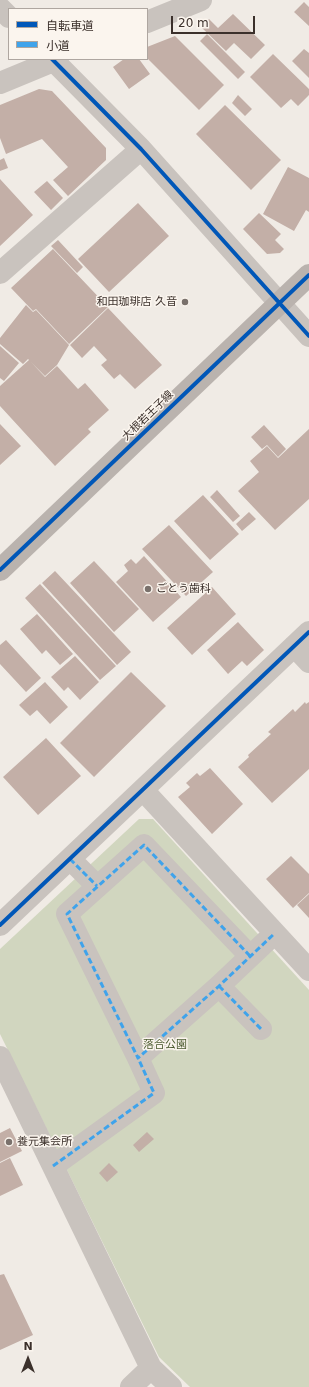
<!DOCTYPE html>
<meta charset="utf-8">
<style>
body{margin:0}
#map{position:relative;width:309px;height:1387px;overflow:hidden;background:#f0ebe5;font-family:"DejaVu Sans","Noto Sans JP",sans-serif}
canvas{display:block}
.legend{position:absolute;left:8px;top:8px;width:140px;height:52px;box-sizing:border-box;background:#fbf5ee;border:1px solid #aea6a0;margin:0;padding:5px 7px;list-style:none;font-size:12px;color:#3b302b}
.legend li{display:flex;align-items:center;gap:8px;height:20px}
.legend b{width:20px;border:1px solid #aea6a0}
.north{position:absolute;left:8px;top:1339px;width:40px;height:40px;-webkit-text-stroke:3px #fbf5ee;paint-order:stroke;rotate:0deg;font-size:11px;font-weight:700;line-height:16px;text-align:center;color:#3b302b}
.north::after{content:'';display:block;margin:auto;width:14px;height:18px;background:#3b302b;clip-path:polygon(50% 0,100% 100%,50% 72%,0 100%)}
.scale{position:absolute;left:171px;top:16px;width:84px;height:18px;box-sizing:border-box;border:2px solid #3b302b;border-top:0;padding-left:5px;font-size:12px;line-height:14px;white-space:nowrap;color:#3b302b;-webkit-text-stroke:3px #fbf5ee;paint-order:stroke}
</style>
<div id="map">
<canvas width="309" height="1387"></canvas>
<ul class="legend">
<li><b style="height:5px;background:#0057b8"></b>自転車道</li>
<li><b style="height:5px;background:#3fa3eb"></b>小道</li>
</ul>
<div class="north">N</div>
<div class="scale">20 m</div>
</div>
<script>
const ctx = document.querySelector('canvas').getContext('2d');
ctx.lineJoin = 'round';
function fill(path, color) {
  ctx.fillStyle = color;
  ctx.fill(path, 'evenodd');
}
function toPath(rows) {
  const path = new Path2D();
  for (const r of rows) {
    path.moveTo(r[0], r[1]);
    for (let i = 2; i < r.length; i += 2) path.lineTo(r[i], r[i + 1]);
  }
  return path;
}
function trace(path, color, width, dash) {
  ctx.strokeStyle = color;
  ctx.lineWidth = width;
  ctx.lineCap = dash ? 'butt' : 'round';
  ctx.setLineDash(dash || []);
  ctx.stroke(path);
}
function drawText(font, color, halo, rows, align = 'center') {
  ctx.font = font + ' "DejaVu Sans","Noto Sans JP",sans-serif';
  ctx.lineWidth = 3;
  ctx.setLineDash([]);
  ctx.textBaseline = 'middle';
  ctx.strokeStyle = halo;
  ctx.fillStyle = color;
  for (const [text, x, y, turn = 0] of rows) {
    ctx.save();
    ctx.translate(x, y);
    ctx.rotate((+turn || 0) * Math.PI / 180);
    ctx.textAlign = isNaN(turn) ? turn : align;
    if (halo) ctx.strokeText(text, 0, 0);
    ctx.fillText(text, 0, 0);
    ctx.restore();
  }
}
fill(toPath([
 [139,819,153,819,309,990,309,1387,190,1387,159,1357,0,1034,0,949]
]), '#d1d6bf');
fill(toPath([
 [304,2,309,7,309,26,294,12],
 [233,14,265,45,251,59,234,43,226,51,201,27,209,19,218,28],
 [207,34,245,72,238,79,200,41],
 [175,36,224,85,199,110,147,58,147,47],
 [304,49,309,53,309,78,292,61],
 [273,54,309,89,309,95,298,106,291,99,281,108,250,77],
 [124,59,139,59,150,74,129,89,113,67],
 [39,89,52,91,106,148,106,160,68,196,53,180,68,167,42,139,6,154,0,138,0,105],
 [238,95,252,109,245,116,232,103],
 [225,105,281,160,251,190,196,134],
 [4,158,8,168,0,171,0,160],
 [288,167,309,178,309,212,306,210,294,231,263,214],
 [0,179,33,215,0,246],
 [47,181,63,198,51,210,34,192],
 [138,203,169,236,109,292,78,259],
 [259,213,281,234,275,240,284,249,280,253,267,254,243,229],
 [58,240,83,267,77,273,51,246],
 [53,249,108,307,69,344,36,309,33,311,11,288],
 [26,305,33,312,36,310,69,345,57,365,45,376,31,362,45,377,57,366,78,389,85,383,109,410,88,429,91,432,55,466,0,406,0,386,29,360,28,359,23,364,0,344,0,338],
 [108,308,162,365,135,389,120,374,114,379,101,365,107,360,94,346,82,358,70,345],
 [0,346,19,363,4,381,0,378],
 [0,424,21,446,0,465],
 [264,425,286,449,278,457,267,445,262,449,251,437],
 [309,429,309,499,275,530,238,491,259,472,250,461,267,446,278,458],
 [217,490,240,516,233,522,210,497],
 [203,495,239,534,210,560,174,521],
 [249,512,256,519,242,531,236,524],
 [169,525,213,572,186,596,142,549],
 [144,556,181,597,153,622,116,582,128,571,124,565,131,559,136,564],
 [94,561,139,609,114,632,70,583],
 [55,571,131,652,117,665,42,583],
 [40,584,116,666,100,680,25,598],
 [212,587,236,614,192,655,167,628],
 [37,614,73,654,60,665,46,650,42,654,20,629],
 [238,622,264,650,247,666,242,661,228,674,207,650],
 [6,640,41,678,26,692,0,664,0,645],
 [75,656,99,682,80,700,68,687,64,691,51,677],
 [131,672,166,706,94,777,60,743],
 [45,682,68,707,50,724,37,710,30,716,19,705],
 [305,702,306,704,309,702,309,769,272,803,238,767,249,757,248,755,271,734,268,732,293,709,295,712],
 [46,738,81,776,38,815,3,777],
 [210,768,243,804,212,834,178,797,190,787,186,783,197,773,200,776],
 [291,856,309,874,309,893,293,908,266,879],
 [309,894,309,918,297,905],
 [10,1128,22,1151,0,1162,0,1133],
 [147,1132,154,1139,139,1152,133,1145],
 [10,1158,23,1185,0,1196,0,1163],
 [109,1163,118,1172,107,1182,99,1173],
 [4,1274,33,1335,0,1350,0,1275]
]), '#c3afa7');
trace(toPath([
 [0,8,9,17],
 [147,22,201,0],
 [52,59,141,149,309,336],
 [0,83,58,59],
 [0,273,141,149],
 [294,646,309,662],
 [143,790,309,970],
 [70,859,97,886],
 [0,925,309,632],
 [250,956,144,845,67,914,138,1058,219,986,275,933],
 [219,986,261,1029],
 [0,1057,151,1368,171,1387],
 [53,1166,154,1093,138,1058],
 [131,1387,151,1368]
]), '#c9c3be', 22);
trace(toPath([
 [0,570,309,275]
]), '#bab3ae', 22);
trace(toPath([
 [70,859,97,886],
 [250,956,144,845,67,914,138,1058,219,986,275,933],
 [219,986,261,1029],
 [53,1166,154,1093,138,1058]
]), '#3fa3eb', 3, [6, 3]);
trace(toPath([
 [52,59,141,149,309,336],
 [0,570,309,275],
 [0,925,309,632]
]), '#0057b8', 4);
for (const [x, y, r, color] of [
 [185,302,4,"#7a716c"],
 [148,589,4,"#7a716c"],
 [9,1142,4,"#7a716c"]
]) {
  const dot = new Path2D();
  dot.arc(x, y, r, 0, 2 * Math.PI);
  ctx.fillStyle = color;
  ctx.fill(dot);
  trace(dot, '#fbf5ee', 1.5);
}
drawText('11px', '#3b302b', '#fbf5ee', [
 ["和田珈琲店 久音",177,302,"right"],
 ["ごとう歯科",156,589],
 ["養元集会所",17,1142]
], 'left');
drawText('11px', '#3b302b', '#fbf5ee', [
 ["大根若王子線",148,416,-44]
]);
drawText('11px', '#4a5a2e', '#fbf5ee', [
 ["落合公園",165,1045]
]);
</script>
